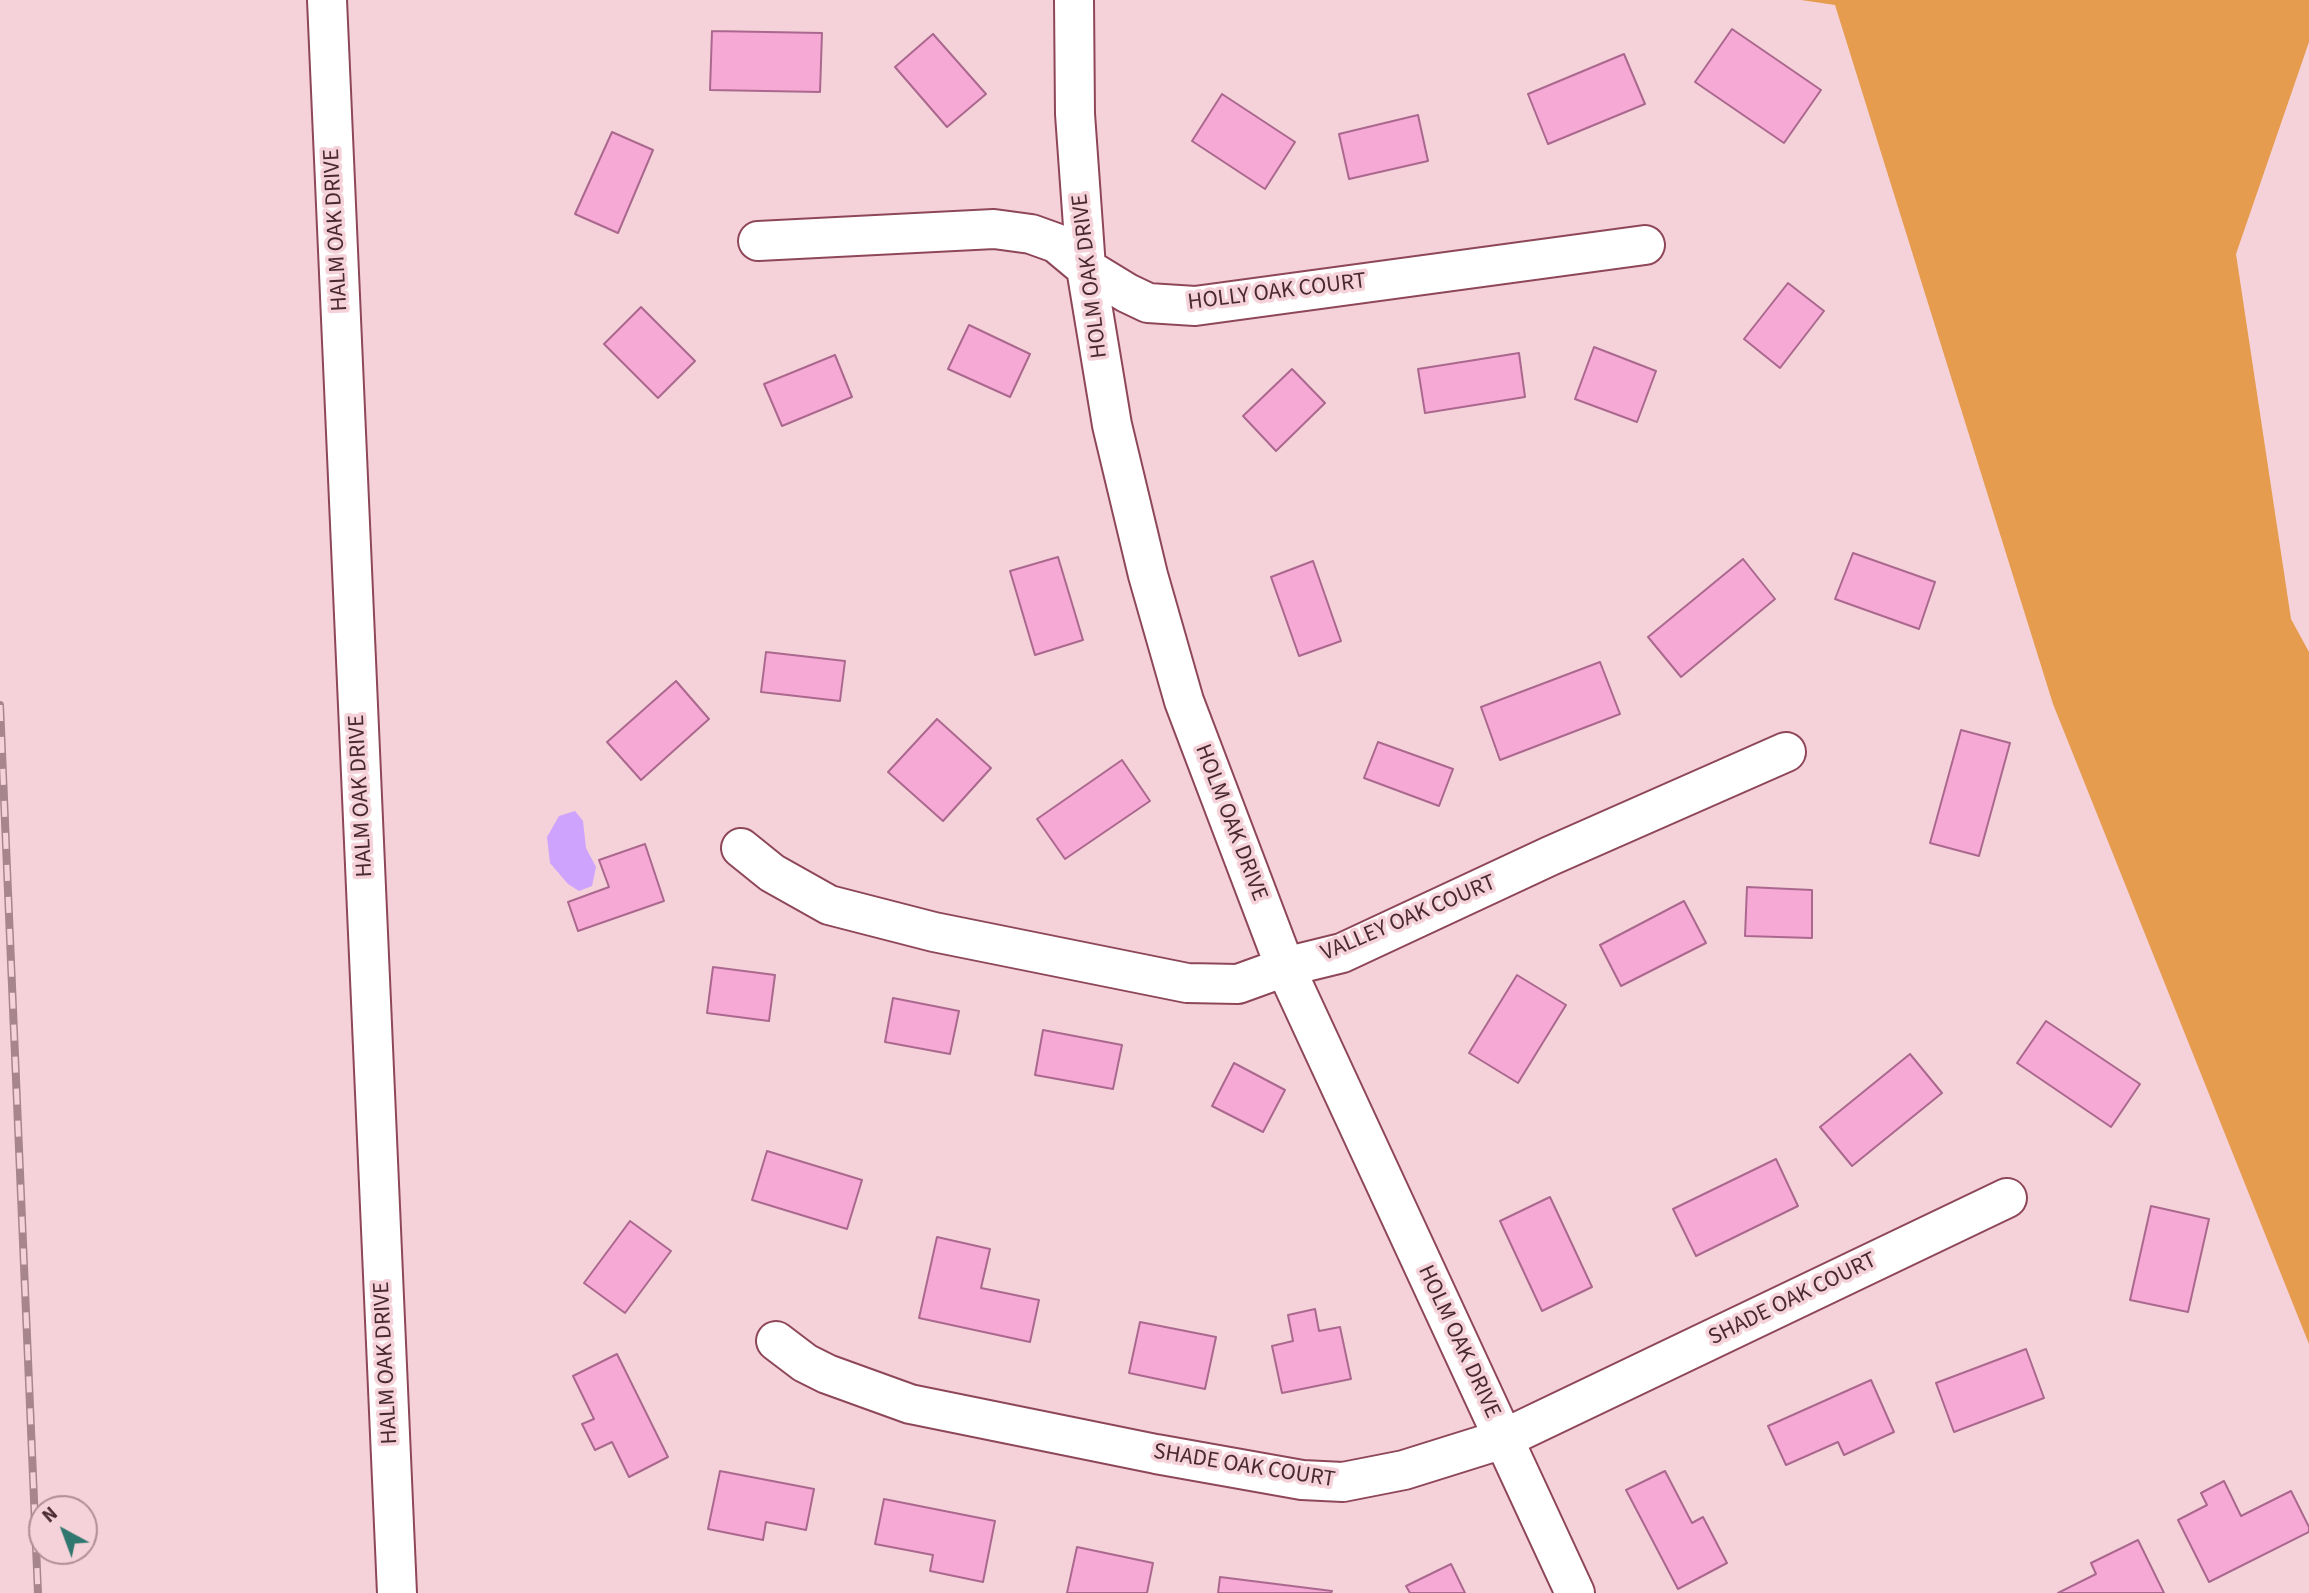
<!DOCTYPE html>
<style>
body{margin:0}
#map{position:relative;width:2309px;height:1593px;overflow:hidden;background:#f5d2d9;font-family:"Source Sans 3",sans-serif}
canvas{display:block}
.north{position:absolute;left:28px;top:1495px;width:70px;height:70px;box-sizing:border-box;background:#f5d2d9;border:2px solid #b08e95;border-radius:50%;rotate:319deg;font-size:19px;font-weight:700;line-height:28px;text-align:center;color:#492930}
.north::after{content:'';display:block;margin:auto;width:24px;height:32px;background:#30776f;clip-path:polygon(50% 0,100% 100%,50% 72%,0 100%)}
</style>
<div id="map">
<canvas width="2309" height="1593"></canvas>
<div class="north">N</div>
</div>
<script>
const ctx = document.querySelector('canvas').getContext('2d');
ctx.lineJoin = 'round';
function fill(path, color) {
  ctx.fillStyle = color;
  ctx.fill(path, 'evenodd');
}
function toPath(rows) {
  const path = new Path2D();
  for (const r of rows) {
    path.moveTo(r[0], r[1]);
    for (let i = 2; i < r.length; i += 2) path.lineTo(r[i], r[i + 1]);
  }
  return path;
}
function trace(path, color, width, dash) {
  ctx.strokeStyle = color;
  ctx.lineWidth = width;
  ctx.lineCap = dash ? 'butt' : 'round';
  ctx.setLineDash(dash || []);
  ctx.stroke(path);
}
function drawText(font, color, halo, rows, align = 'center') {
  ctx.font = font + ' "Source Sans 3",sans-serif';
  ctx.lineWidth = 7;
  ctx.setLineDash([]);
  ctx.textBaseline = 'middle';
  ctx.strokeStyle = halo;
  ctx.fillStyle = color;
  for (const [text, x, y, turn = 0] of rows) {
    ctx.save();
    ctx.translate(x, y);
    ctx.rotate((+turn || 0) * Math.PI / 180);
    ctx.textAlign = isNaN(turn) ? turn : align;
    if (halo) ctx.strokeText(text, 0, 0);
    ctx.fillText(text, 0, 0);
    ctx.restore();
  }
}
fill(toPath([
 [1801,0,2309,0,2309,42,2236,254,2291,619,2309,652,2309,1344,2053,704,1835,5]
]), '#e59c4f');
fill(toPath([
 [575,811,583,821,586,848,596,867,592,886,579,891,568,884,550,863,547,837,559,816]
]), '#cda3fd');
const building = toPath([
 [1732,29,1821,90,1784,143,1695,82,1732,29],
 [712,31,822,33,820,92,710,90,712,31],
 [933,34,986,94,947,127,895,67,933,34],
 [1624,54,1645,104,1548,144,1528,94,1624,54],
 [1222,94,1295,142,1265,189,1192,141,1222,94],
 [1418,115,1428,161,1349,179,1339,134,1418,115],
 [612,132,653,150,618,233,575,214,612,132],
 [1788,283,1824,311,1780,368,1744,339,1788,283],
 [641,307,695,361,658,398,604,344,641,307],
 [969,325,1030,354,1010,397,948,369,969,325],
 [1594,347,1656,371,1637,422,1575,399,1594,347],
 [1519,353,1525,397,1425,413,1418,369,1519,353],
 [835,355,852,397,782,426,764,384,835,355],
 [1292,369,1325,403,1276,451,1243,416,1292,369],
 [1853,553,1935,582,1919,629,1835,599,1853,553],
 [1058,557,1083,640,1035,655,1010,571,1058,557],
 [1743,559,1775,599,1681,677,1648,637,1743,559],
 [1313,561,1341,641,1299,656,1271,577,1313,561],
 [766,652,845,661,840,701,761,692,766,652],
 [1600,662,1620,714,1500,760,1481,707,1600,662],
 [676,681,709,719,641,780,607,742,676,681],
 [937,719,991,768,943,821,888,772,937,719],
 [1961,730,2010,743,1979,856,1930,843,1961,730],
 [1378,742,1453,769,1439,806,1364,778,1378,742],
 [1122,760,1150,801,1065,859,1037,819,1122,760],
 [645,844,664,901,578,931,568,902,609,887,599,860,645,844],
 [1747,887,1812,890,1812,938,1745,936,1747,887],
 [1684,901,1706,943,1621,986,1600,945,1684,901],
 [713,967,775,975,769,1021,707,1013,713,967],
 [1517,975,1566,1005,1518,1083,1469,1053,1517,975],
 [893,998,959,1011,950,1054,885,1042,893,998],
 [2046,1021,2140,1084,2111,1127,2017,1063,2046,1021],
 [1043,1030,1122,1045,1113,1089,1035,1075,1043,1030],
 [1910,1054,1942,1093,1852,1166,1820,1127,1910,1054],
 [1234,1063,1285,1090,1263,1132,1212,1106,1234,1063],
 [767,1151,862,1180,847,1229,752,1200,767,1151],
 [1776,1159,1798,1206,1696,1256,1673,1209,1776,1159],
 [1550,1197,1592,1287,1542,1311,1500,1221,1550,1197],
 [2151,1206,2209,1219,2188,1312,2130,1300,2151,1206],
 [630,1221,671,1251,625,1313,584,1283,630,1221],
 [937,1237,990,1249,981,1288,1039,1300,1030,1342,919,1318,937,1237],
 [1315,1309,1319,1331,1340,1327,1351,1379,1282,1393,1272,1346,1293,1341,1288,1315,1315,1309],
 [1140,1322,1216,1337,1205,1389,1129,1373,1140,1322],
 [2026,1349,2044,1398,1954,1432,1936,1383,2026,1349],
 [617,1354,668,1457,629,1477,612,1442,595,1450,582,1424,594,1419,573,1376,617,1354],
 [1871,1380,1894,1432,1844,1455,1838,1442,1786,1465,1768,1426,1871,1380],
 [720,1471,814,1489,806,1530,766,1522,763,1540,708,1529,720,1471],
 [1665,1471,1692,1523,1703,1517,1727,1563,1678,1589,1626,1490,1665,1471],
 [2224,1481,2241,1516,2291,1491,2309,1527,2309,1532,2209,1582,2178,1520,2207,1505,2201,1493,2224,1481],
 [884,1499,995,1521,983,1582,930,1571,933,1555,875,1544,884,1499],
 [2138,1540,2164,1593,2058,1593,2096,1574,2091,1563,2138,1540],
 [1077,1547,1153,1563,1147,1593,1067,1593,1077,1547],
 [1451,1564,1465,1593,1410,1593,1406,1586,1451,1564],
 [1220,1577,1332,1591,1331,1593,1218,1593,1220,1577]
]);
fill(building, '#f6a9d4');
trace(building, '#ab688e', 2);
const minor = toPath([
 [327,0,397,1593],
 [1074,0,1075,114,1086,268,1112,425,1148,575,1184,701,1285,967,1575,1593],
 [758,241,994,229,1031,234,1056,243,1086,268,1127,293,1148,303,1195,306,1645,245],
 [741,848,772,873,829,905,934,932,1187,983,1238,984,1285,967,1342,953,1550,856,1786,752],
 [776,1341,805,1363,827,1374,910,1404,1156,1454,1302,1480,1343,1482,1404,1470,1503,1439,2007,1198]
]);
trace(minor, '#8e4759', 42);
trace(minor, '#fff', 38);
const rail = toPath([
 [0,705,38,1593]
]);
trace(rail, '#a7858c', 8);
trace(rail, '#f5d2d9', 5, [16]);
drawText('23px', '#492930', '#f5d2d9', [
 ["HALM OAK DRIVE",337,230,-93],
 ["HOLM OAK DRIVE",1091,276,-97],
 ["HOLLY OAK COURT",1277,293,-7],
 ["HALM OAK DRIVE",362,796,-93],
 ["HOLM OAK DRIVE",1230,823,69],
 ["VALLEY OAK COURT",1409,919,-23],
 ["SHADE OAK COURT",1793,1300,-26],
 ["HOLM OAK DRIVE",1458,1342,65],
 ["HALM OAK DRIVE",387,1363,-93],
 ["SHADE OAK COURT",1244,1467,9]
]);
</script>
